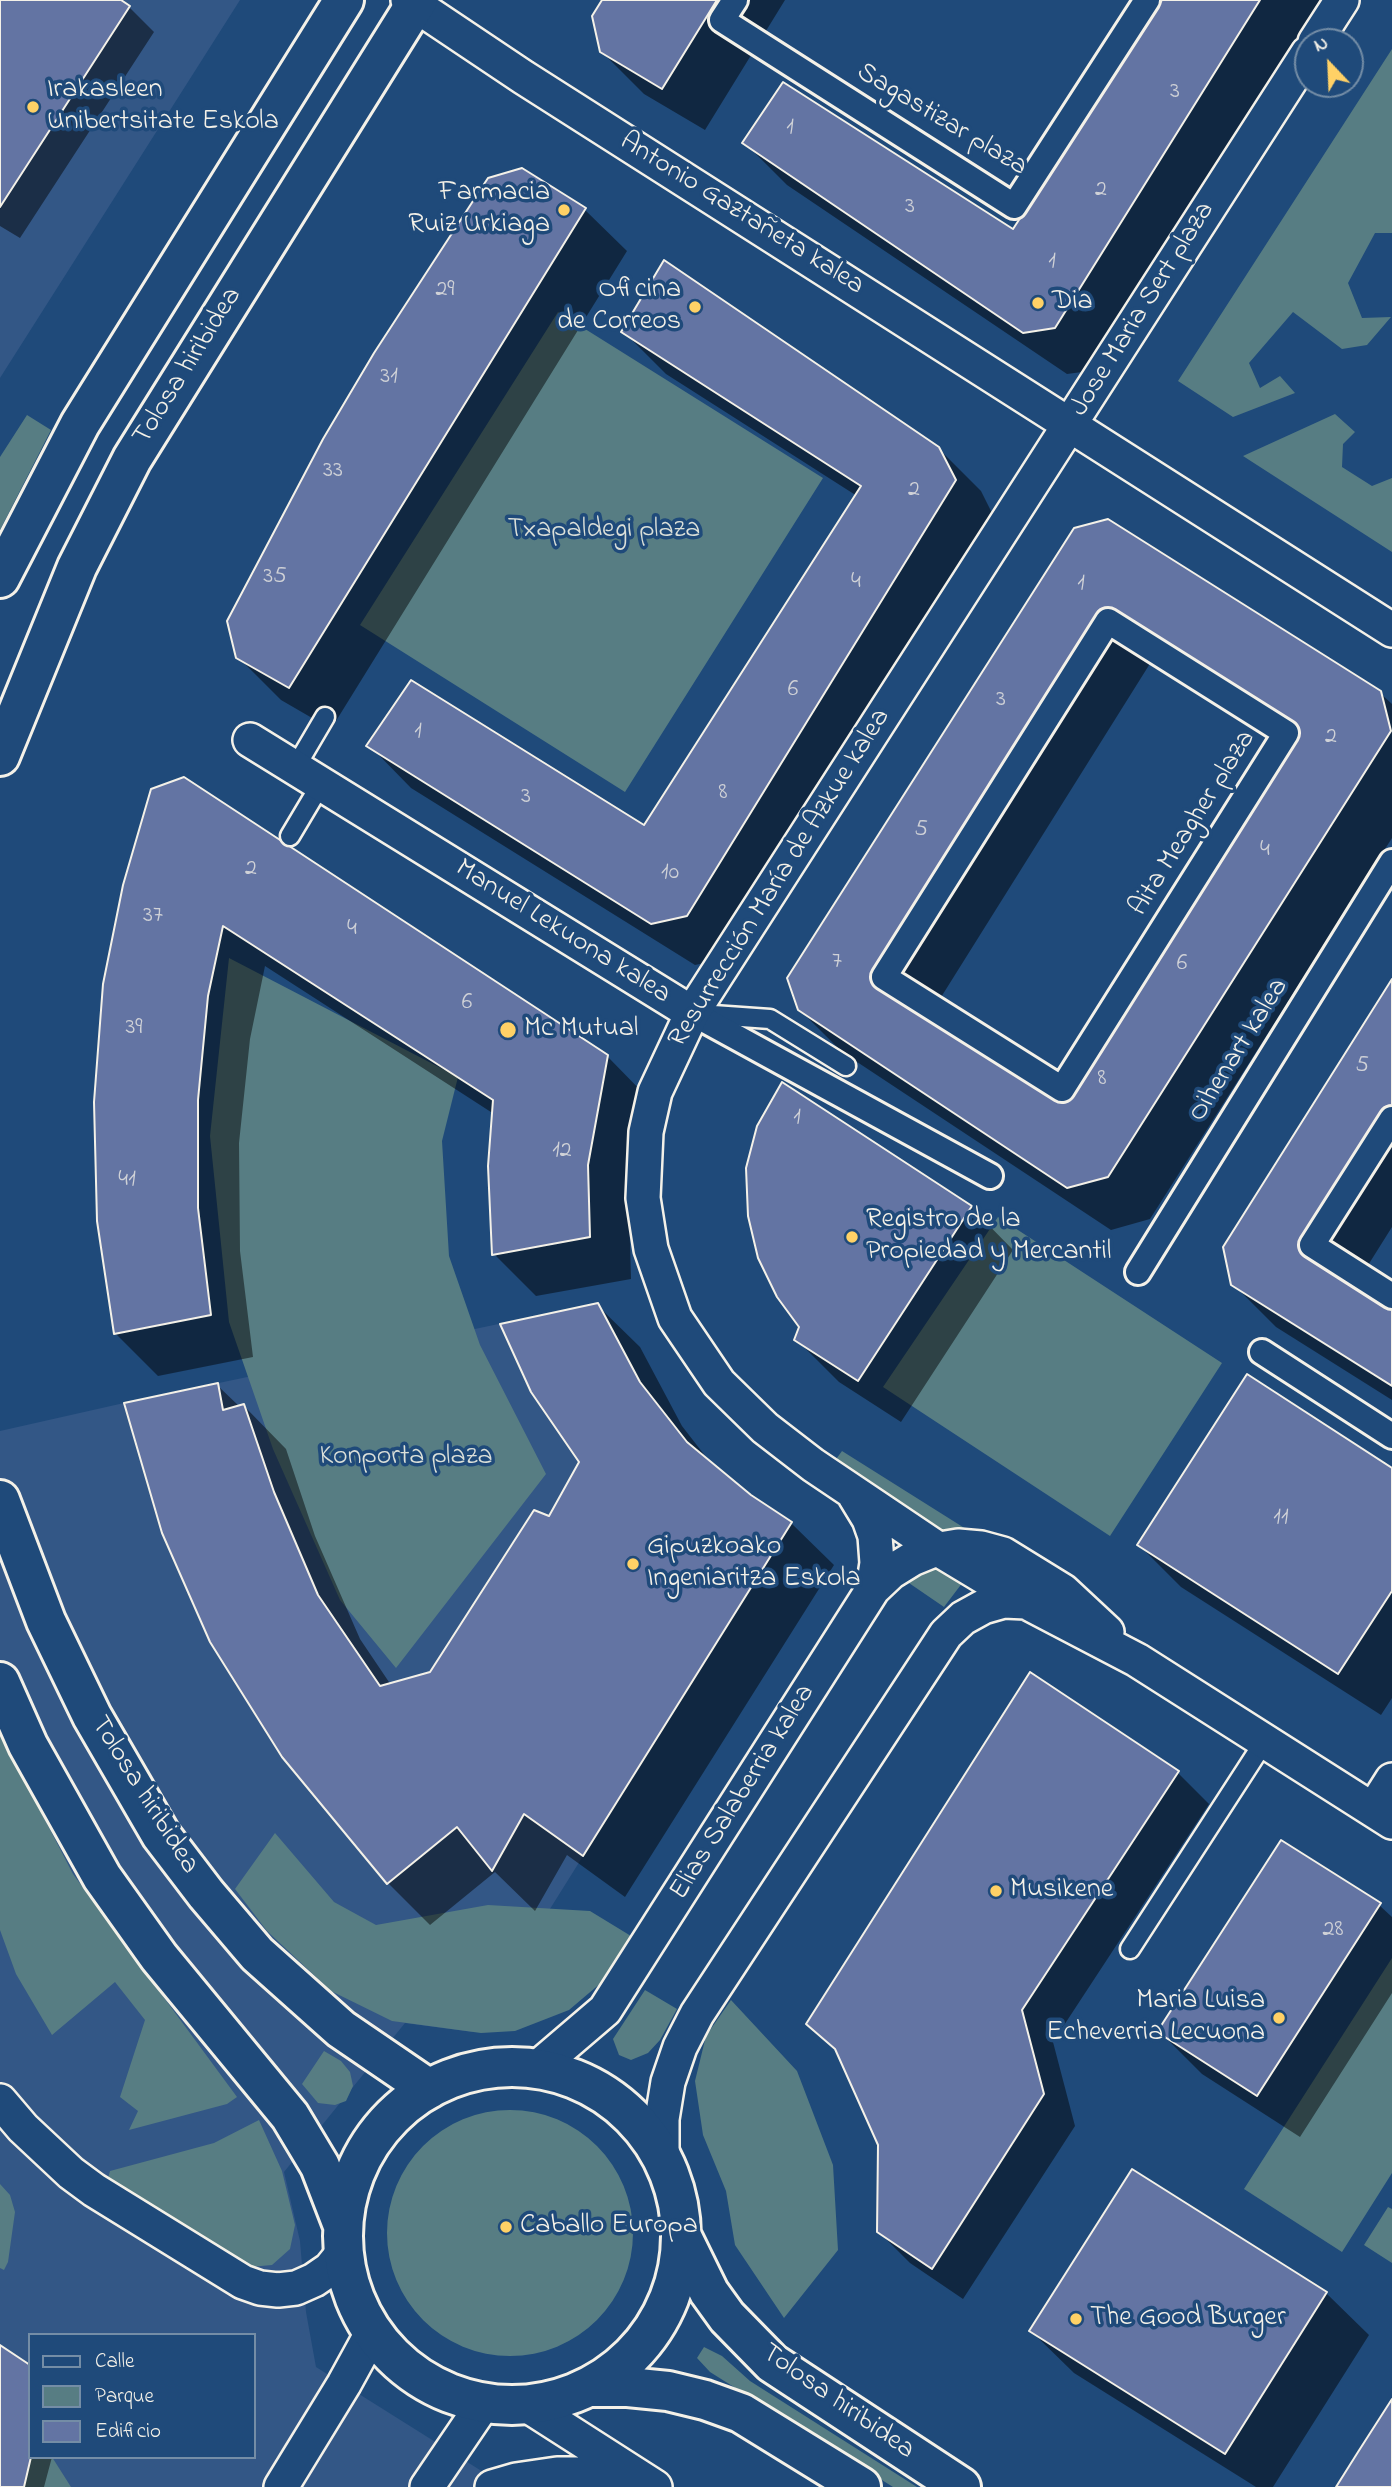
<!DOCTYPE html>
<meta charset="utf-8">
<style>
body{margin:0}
#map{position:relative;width:1392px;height:2487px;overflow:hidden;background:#1f4a7a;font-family:"Indie Flower",sans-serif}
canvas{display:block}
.legend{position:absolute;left:28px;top:2333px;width:228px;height:126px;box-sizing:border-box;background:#1f4a7a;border:2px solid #748da6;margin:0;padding:9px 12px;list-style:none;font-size:21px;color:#f4f1e8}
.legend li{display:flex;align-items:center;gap:14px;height:35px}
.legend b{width:35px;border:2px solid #748da6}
.north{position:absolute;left:1294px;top:28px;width:70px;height:70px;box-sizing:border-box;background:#1f4a7a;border:2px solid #748da6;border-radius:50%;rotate:337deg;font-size:19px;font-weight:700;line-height:28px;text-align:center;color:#f4f1e8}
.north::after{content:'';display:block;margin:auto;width:24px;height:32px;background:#ffd166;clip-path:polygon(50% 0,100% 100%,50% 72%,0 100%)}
</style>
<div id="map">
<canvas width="1392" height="2487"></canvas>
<ul class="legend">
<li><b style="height:9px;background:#1f4a7a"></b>Calle</li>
<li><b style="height:19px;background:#577d83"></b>Parque</li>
<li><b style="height:19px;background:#6374a3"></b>Edificio</li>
</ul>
<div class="north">N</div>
</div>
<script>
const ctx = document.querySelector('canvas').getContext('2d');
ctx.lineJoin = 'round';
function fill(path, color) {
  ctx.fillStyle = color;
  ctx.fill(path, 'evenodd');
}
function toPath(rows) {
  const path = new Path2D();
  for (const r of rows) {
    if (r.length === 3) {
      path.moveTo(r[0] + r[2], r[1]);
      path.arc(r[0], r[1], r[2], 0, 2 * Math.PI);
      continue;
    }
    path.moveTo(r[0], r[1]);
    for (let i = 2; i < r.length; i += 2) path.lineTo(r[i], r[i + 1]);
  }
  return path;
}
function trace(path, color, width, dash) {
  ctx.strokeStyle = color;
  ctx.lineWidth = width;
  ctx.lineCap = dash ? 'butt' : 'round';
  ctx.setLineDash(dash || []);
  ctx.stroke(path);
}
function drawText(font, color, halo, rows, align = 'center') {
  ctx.font = font + ' "Indie Flower",sans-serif';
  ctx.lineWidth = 7;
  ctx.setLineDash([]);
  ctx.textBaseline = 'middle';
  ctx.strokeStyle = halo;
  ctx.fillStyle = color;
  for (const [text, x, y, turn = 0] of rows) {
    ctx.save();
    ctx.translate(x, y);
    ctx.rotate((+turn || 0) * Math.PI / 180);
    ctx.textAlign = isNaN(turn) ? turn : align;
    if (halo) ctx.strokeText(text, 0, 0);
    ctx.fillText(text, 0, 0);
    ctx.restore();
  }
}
fill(toPath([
 [0,0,240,0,0,378],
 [598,1303,640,1382,687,1442,751,1495,792,1522,473,2032,405,2023,284,2172,300,2241,306,2312,316,2367,507,2487,0,2487,0,1431,124,1403],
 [30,2335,254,2335,254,2457,30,2457]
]), '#335786');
fill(toPath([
 [1392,49,1392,233,1375,233,1348,283,1362,318,1391,317,1367,345,1342,349,1293,312,1249,363,1260,388,1280,376,1295,393,1233,417,1178,381],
 [558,312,823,478,625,792,360,625],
 [1335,414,1355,432,1343,444,1342,467,1372,486,1392,478,1392,552,1243,456],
 [27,415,51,430,0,530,0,457],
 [229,958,458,1077,442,1141,449,1256,480,1345,546,1474,396,1668,340,1600,273,1449,229,1322,210,1136],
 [998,1217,1222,1363,1110,1536,883,1387],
 [842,1451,966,1529,949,1529,938,1532,834,1462],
 [933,1563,963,1582,944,1607,906,1581],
 [0,1733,73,1874,237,2097,227,2104,129,2130,138,2111,120,2097,145,2020,115,1982,52,2035,16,1974,0,1930],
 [275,1833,334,1902,376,1925,488,1905,590,1911,631,1936,602,1982,569,2010,515,2031,481,2033,392,2021,331,1991,267,1931,235,1889],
 [1392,1958,1392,2173,1342,2252,1244,2189],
 [645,1990,677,2009,660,2040,648,2053,631,2060,619,2055,613,2039],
 [731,2000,797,2071,833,2165,838,2250,784,2318,735,2245,726,2191,703,2135,695,2081,706,2036],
 [324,2051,341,2061,350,2072,353,2086,346,2101,335,2105,318,2103,302,2084],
 [510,2233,123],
 [259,2120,282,2171,295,2225,290,2249,272,2265,250,2267,107,2182,110,2171,214,2143],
 [0,2184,10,2195,15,2212,8,2262,4,2270,0,2268],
 [1388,2207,1392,2209,1392,2263,1364,2245],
 [704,2347,722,2356,750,2381,917,2487,893,2487,710,2372,697,2358],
 [31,2457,52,2457,71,2487,24,2487]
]), '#577d83');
fill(toPath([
 [0,0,118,0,129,7,154,32,20,238,0,226],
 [604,0,785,0,705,130,644,94,601,51],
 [1164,0,1328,0,1097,370,1067,374,787,185,745,143,1013,232],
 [584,209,627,251,331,729,281,700,238,657],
 [624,332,938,448,981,491,997,523,729,958,695,965,411,788,369,745,644,827,857,496,666,374],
 [1075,529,1380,693,1392,704,1392,838,1150,1219,1111,1230,842,1052,799,1009],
 [1151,662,1281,744,1063,1091,933,1010],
 [125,886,607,1056,649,1099,629,1208,631,1279,536,1296,494,1254,494,1114,265,966,250,1039,239,1143,240,1251,253,1357,158,1376,116,1334,99,1221],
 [1392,981,1392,1227,1360,1278,1392,1298,1392,1400,1276,1327,1233,1284],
 [971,1207,1013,1250,901,1422,839,1382,796,1339,801,1327],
 [597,1305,640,1347,682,1426,713,1466,750,1497,791,1523,834,1565,625,1897,567,1855,535,1911,495,1872,430,1925,388,1883,284,1756,217,1385,240,1407,244,1406,286,1449,315,1536,360,1639,391,1685,431,1673,550,1518,581,1462],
 [1392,1470,1392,1698,1381,1715,1181,1587,1139,1545],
 [1178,1773,1209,1804,1053,2042,1075,2126,963,2299,910,2263,878,2231,880,2145,840,2055,809,2024],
 [1379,1905,1392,1917,1392,1993,1300,2137,1202,2074,1160,2032],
 [1132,2172,1326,2293,1369,2335,1273,2487,1256,2487,1074,2373,1031,2331],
 [0,2347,30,2457,52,2457,44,2487,0,2487]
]), '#0007');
const building = toPath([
 [0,0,121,0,130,6,0,207,0,0],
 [602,0,717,0,662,89,600,52,592,16,602,0],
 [1162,0,1260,0,1055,328,1023,333,742,143,783,82,1013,229,1162,0],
 [522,168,586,208,289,688,236,658,227,621,323,439,374,353,488,178,522,168],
 [664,260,939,447,956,480,687,916,651,924,366,746,411,680,644,825,861,486,621,332,664,260],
 [1108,519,1381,691,1391,731,1108,1177,1067,1188,798,1010,787,978,1074,528,1108,519],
 [1108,621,1286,733,1062,1089,884,977,1108,621],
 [184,777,608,1055,588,1165,590,1237,492,1255,488,1166,493,1100,223,926,208,996,198,1100,198,1208,211,1315,114,1334,97,1221,94,1102,103,984,123,885,151,789,184,777],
 [1392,979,1392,1119,1312,1245,1392,1296,1392,1386,1231,1285,1223,1247,1392,979],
 [782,1082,972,1206,858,1381,794,1340,799,1327,777,1297,758,1258,748,1216,746,1168,757,1126,782,1082],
 [598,1303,640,1382,687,1442,751,1495,792,1522,583,1856,524,1814,492,1871,457,1827,387,1884,282,1757,210,1642,162,1533,124,1403,218,1383,223,1410,244,1404,274,1492,318,1595,380,1686,430,1672,534,1510,549,1516,579,1462,531,1392,500,1324,598,1303],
 [1247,1374,1392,1468,1392,1591,1338,1674,1137,1545,1247,1374],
 [1030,1672,1179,1771,1022,2010,1044,2094,932,2269,877,2232,878,2145,835,2049,806,2024,1030,1672],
 [1281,1840,1381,1903,1257,2096,1157,2032,1281,1840],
 [1132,2169,1327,2292,1225,2454,1029,2331,1132,2169],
 [0,2345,30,2365,31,2457,24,2487,0,2487,0,2345],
 [1392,2399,1392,2487,1336,2487,1358,2452,1392,2399]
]);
fill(building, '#6374a3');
trace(building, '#f4f1e8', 2);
const service = toPath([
 [295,768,325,717],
 [290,836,321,784],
 [699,1014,770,1019,846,1066],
 [1130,1949,1264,1742]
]);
const pedestrian = toPath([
 [735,0,722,20,1014,206,1147,0],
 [1108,621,1286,733,1062,1089,884,977,1108,621],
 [692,1013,990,1176],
 [1392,1119,1312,1245,1392,1296],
 [1138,1272,1392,862],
 [1262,1352,1392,1436]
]);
const minor = toPath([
 [408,0,523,77,1392,630],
 [1315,42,1342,0],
 [1308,53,692,1013,655,1092,646,1132,643,1198,651,1249,675,1318,719,1383,765,1428,813,1465,938,1549,1026,1602,1137,1660,1392,1822],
 [250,740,692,1013],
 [873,1589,891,1572,912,1559,934,1550,958,1546,981,1548,1003,1554,1063,1591,1107,1632],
 [1373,1810,1392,1780],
 [536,2069,605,2010,873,1589,877,1563,875,1536,869,1519,855,1496],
 [0,2101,23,2128,71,2173,94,2190,243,2282,260,2288,278,2290,296,2288,314,2280,330,2269,343,2253],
 [662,2157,662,2119,668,2082,680,2047,697,2014,946,1634,963,1618,983,1607,1004,1601,1026,1602],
 [527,2405,655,2487],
 [281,2487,344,2384,372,2333],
 [427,2487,484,2403],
 [492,2487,516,2480,557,2474,634,2474]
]);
const secondary = toPath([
 [0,578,80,424,344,0],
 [0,756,77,567,132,459,418,0],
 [0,1500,46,1621,92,1716,161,1835,206,1894,257,1954,341,2029,429,2089],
 [0,1682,28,1745,102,1877,159,1957,290,2116,320,2166,342,2223],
 [512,2236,169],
 [681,2235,709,2292,727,2317,772,2363,961,2487],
 [588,2387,628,2387,668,2391,705,2400,741,2413,861,2487]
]);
trace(service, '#f4f1e8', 23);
trace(pedestrian, '#f4f1e8', 30);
trace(minor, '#f4f1e8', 38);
trace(secondary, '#f4f1e8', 44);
trace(service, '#1f4a7a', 18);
trace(pedestrian, '#1f4a7a', 24);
trace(minor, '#1f4a7a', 33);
trace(secondary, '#1f4a7a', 38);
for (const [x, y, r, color] of [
 [33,107,7,"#ffd166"],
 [564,210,7,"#ffd166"],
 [1038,303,7,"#ffd166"],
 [695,307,7,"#ffd166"],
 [508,1030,9,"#ffd166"],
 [852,1237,7,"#ffd166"],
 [633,1564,7,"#ffd166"],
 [996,1891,7,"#ffd166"],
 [1279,2018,7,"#ffd166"],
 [506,2227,7,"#ffd166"],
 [1076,2319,7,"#ffd166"]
]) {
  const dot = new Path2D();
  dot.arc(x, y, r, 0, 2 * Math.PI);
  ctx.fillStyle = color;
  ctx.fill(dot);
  trace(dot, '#1f4a7a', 2.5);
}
drawText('24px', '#d0d2d7', null, [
 ["3",1175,93],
 ["1",790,129],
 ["2",1101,191],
 ["3",910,208],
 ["1",1052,263],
 ["29",445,291],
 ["31",389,378],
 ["33",333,472],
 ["2",914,491],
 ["35",275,578],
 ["4",856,583],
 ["1",1081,585],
 ["6",793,691],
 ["3",1001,701],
 ["1",418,733],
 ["2",1331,738],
 ["8",723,794],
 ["3",526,798],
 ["5",921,831],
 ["4",1265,851],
 ["2",251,870],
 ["10",670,874],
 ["37",153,917],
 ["4",352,930],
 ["7",837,963],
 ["6",1182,965],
 ["6",467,1004],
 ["39",134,1029],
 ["5",1362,1067],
 ["8",1102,1080],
 ["1",797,1119],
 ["12",562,1152],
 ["41",127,1181],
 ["11",1281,1519],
 ["28",1333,1931]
]);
drawText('28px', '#f4f1e8', '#1f4a7a', [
 ["Irakasleen",47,91],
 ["Unibertsitate Eskola",47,123],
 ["Farmacia",550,194,"right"],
 ["Ruiz Urkiaga",550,226,"right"],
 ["Oficina",681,291,"right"],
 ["de Correos",681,323,"right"],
 ["Dia",1052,303],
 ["Mc Mutual",524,1030],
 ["Registro de la",866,1221],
 ["Propiedad y Mercantil",866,1253],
 ["Gipuzkoako",647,1548],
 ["Ingeniaritza Eskola",647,1580],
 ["Musikene",1010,1891],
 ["Maria Luisa",1265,2002,"right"],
 ["Echeverria Lecuona",1265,2034,"right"],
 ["Caballo Europa",520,2227],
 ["The Good Burger",1090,2319]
], 'left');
drawText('28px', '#f4f1e8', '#1f4a7a', [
 ["Sagastizar plaza",941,121,31],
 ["Antonio Gaztañeta kalea",741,215,32],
 ["Jose Maria Sert plaza",1144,310,-58],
 ["Tolosa hiribidea",189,367,-58],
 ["Aita Meagher plaza",1194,824,-58],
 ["Resurrección María de Azkue kalea",781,879,-58],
 ["Manuel Lekuona kalea",562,933,32],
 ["Oihenart kalea",1240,1051,-58],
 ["Elias Salaberria kalea",744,1793,-58],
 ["Tolosa hiribidea",143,1796,58],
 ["Tolosa hiribidea",837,2403,35]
]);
drawText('28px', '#dce0d9', '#1f4a7a', [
 ["Txapaldegi plaza",604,531],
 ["Konporta plaza",406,1458]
]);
</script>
